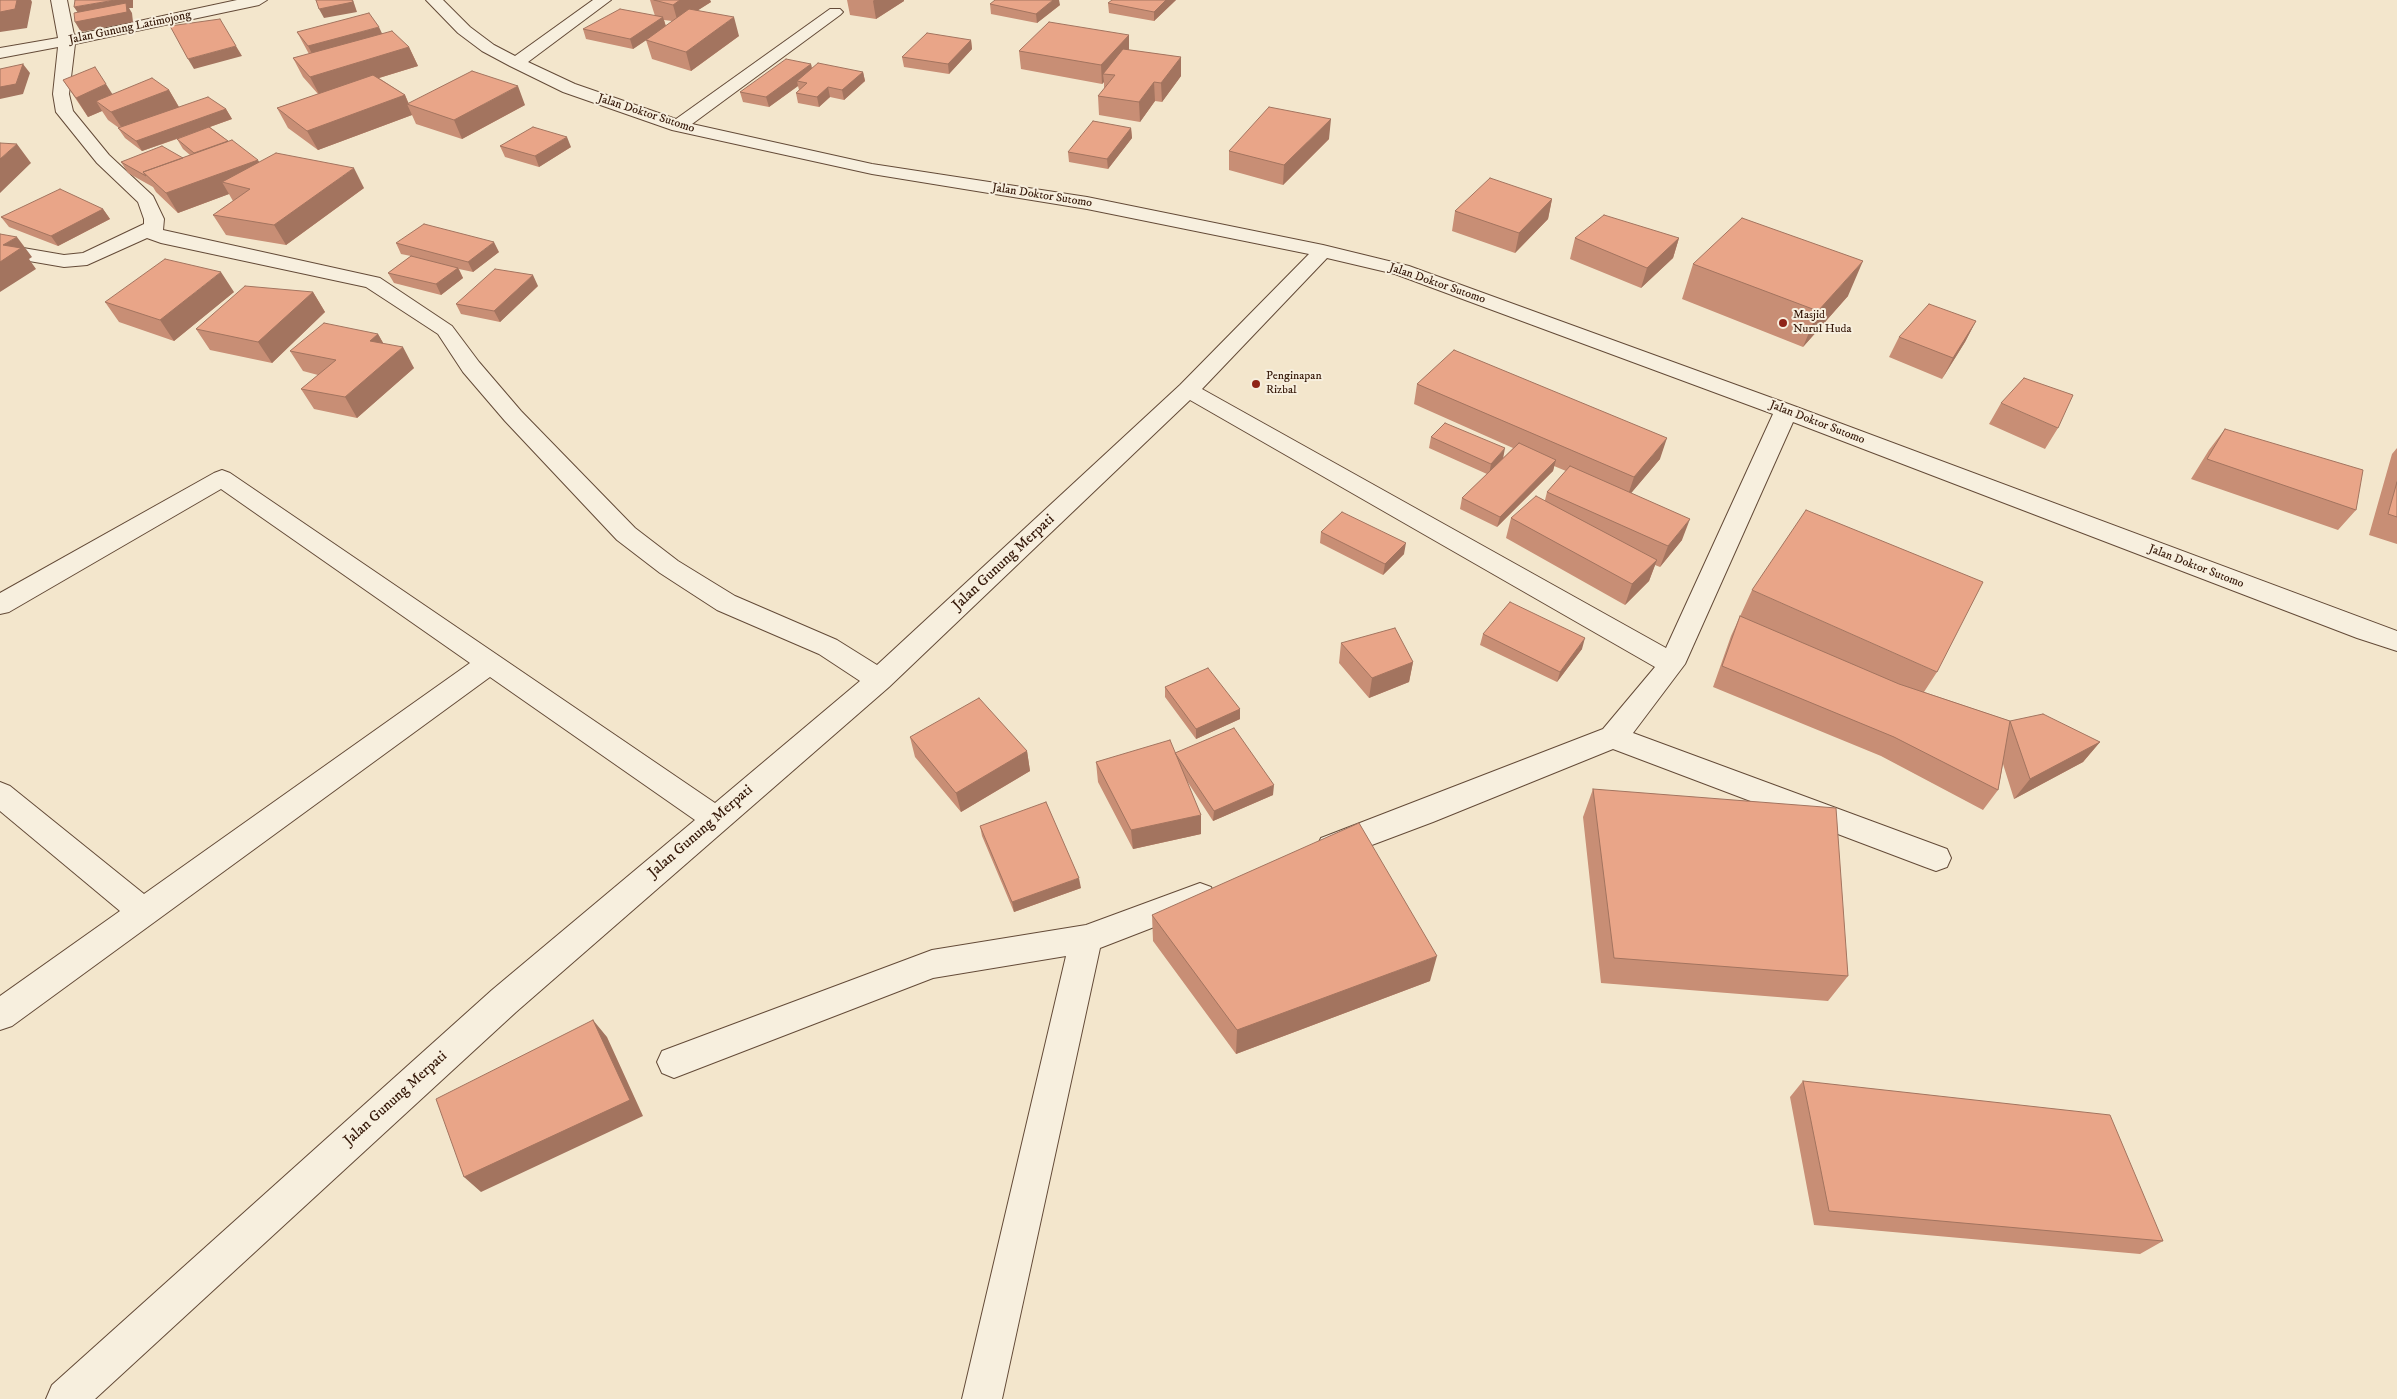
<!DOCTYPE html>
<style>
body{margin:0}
canvas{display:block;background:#f3e6cc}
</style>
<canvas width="2397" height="1399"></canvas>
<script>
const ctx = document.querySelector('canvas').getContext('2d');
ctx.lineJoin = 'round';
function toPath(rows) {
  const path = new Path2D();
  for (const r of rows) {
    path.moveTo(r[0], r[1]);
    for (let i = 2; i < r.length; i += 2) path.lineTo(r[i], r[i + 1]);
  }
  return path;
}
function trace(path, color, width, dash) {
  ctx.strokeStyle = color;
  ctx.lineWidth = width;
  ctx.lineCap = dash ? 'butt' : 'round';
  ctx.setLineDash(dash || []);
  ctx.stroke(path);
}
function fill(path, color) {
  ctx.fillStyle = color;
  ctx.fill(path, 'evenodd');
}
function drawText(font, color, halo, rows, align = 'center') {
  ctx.font = font + ' "IM FELL DW Pica",serif';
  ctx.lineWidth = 4;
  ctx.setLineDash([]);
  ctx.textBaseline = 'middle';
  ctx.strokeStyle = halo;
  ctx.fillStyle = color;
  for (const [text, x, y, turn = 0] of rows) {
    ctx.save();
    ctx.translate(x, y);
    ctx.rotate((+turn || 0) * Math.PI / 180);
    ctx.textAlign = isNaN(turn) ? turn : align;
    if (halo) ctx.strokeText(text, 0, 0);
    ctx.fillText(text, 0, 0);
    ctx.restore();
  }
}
const minor = toPath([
 [51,0,67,0,74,35,237,0,267,0,259,5,75,44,69,94,73,111,109,155,153,196,164,219,163,230,380,278,452,326,479,362,521,411,635,528,678,561,735,596,837,640,877,665,1180,385,1309,254,1087,209,872,174,672,130,563,92,510,66,482,51,458,33,426,0,443,0,470,27,494,45,515,56,593,0,611,0,528,62,575,84,676,119,830,9,840,9,843,12,840,15,692,124,872,164,1087,197,1323,245,1409,266,1794,406,2397,631,2397,651,2357,638,1793,422,1685,664,1633,733,1947,849,1951,858,1947,867,1936,871,1925,867,1613,749,1433,822,1332,860,1321,856,1317,847,1321,838,1603,729,1655,667,1190,400,889,687,516,1012,95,1399,46,1399,52,1385,492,990,695,820,490,677,12,1026,0,1030,0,996,120,911,0,811,0,782,10,786,144,894,470,663,221,489,9,612,0,614,0,593,214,473,222,470,230,473,715,803,860,681,819,654,717,610,660,573,617,540,505,421,463,372,438,334,366,287,161,243,147,238,87,265,64,267,0,256,0,244,64,255,83,253,144,224,144,219,138,202,97,163,56,112,53,94,58,47,0,58,0,48,58,38,51,0],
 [1327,258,1395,274,1773,414,1666,648,1202,389,1327,258],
 [1200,883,1211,887,1215,896,1211,905,1100,948,1002,1399,962,1399,1066,956,933,978,674,1078,662,1073,657,1062,662,1051,932,950,1086,925,1200,883]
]);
trace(minor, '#644b38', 2);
fill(minor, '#f7efde');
fill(toPath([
 [650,0,710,0,711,2,698,10,739,36,691,71,652,59,646,40,633,49,586,39,583,29,655,16],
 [664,20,672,21,666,26],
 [847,0,904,0,904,1,876,19,850,15],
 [1176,0,1154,21,1109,13,1108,3],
 [990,4,1060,5,1037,23,991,14],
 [297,32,382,33,409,47,418,66,379,78,405,95,409,104,525,105,462,139,416,124,412,115,318,150,288,128,277,108,318,94,303,77,293,58,309,54],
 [1129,35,1129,50,1181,57,1181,76,1162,102,1155,101,1140,122,1099,115,1098,96,1104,89,1104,82,1102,84,1021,69,1019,51],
 [971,40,972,49,949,74,904,67,902,57],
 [811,64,812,69,863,72,865,81,844,100,830,97,819,107,798,103,796,93,799,90,798,86,769,107,743,102,740,92],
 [63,80,113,94,169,90,179,107,226,109,232,119,210,127,228,141,259,162,364,188,286,245,226,235,213,215,233,201,229,194,178,213,156,192,153,187,128,173,121,162,183,158,190,155,183,149,177,139,142,151,125,138,118,128,119,128,108,120,102,111,88,117],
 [1131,128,1132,138,1108,169,1069,162,1068,152],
 [1329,139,1283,185,1229,170,1229,151],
 [500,146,571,147,539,167,505,157],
 [1552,199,1548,219,1515,253,1452,231,1455,211],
 [103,209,110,219,58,246,9,227,1,217],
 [1575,238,1679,238,1673,258,1641,288,1570,259],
 [396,243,499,252,473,272,459,269,463,278,441,295,394,283,388,273,411,256,401,254],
 [1693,264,1848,296,1803,347,1682,299],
 [538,286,500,322,461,314,456,304],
 [234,292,174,341,119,322,105,302],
 [313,292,325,312,272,363,210,350,196,329],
 [1976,321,1965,342,1942,379,1889,357,1899,337],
 [378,334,383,343,414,368,357,418,314,409,301,389,318,375,303,371,290,351],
 [1417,384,1660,459,1631,493,1682,540,1660,567,1655,565,1649,581,1625,605,1506,538,1511,518,1545,500,1547,492,1566,471,1554,466,1553,471,1497,527,1460,509,1462,498,1487,474,1429,448,1431,437,1503,458,1513,448,1414,404],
 [2001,403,2058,428,2045,449,1989,424],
 [2225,429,2356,510,2338,530,2191,479,2209,450],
 [2397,448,2397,544,2369,535,2392,454],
 [1321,532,1404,554,1383,575,1320,543],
 [1752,590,1937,672,1924,692,2010,721,2100,742,2083,762,2014,799,2003,764,1998,790,1983,810,1881,756,1713,687,1731,636],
 [1483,634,1582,649,1557,682,1480,645],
 [1341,643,1413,662,1409,682,1369,698,1339,663],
 [1165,687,1240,709,1240,719,1196,739,1165,697],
 [910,737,1027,751,1030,771,961,812,915,757],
 [1175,753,1273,795,1213,821,1187,781,1201,834,1133,849,1098,782,1096,762],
 [1593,789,1848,976,1828,1001,1601,983,1583,817],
 [980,826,1081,888,1014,912,982,836],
 [1152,915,1430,981,1236,1054,1153,941],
 [1803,1081,2163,1241,2140,1254,1814,1225,1790,1097]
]), '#c88e75');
fill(toPath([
 [17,0,31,0,32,2,27,28,0,32,0,12],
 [115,0,133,0,133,8,129,8,132,13,133,22,81,32,75,22,80,16,74,7],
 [353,0,357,12,324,18,319,9],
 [680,0,710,0,711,2,678,23,673,5],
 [874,0,904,0,904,1,876,19,873,1],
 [1053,0,1059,0,1060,5,1037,23,1036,14],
 [1166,0,1176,0,1154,21,1154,12],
 [663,17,666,27,633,49,630,39],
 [734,17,739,36,691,71,686,52],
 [379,27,388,46,318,65,308,46],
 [1129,35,1129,54,1103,74,1104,82,1102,84,1101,65],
 [971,40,972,49,949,74,948,64],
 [236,46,242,56,194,69,188,59],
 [409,47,418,66,320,96,310,77],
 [1181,57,1181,76,1162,102,1161,83],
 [23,64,30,73,23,94,0,99,0,87],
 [811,64,813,74,797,81,798,86,769,107,766,97],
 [863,72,865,81,844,100,842,90],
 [1154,82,1155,101,1140,122,1139,102],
 [106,84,118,103,96,101,102,111,88,117,76,98],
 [518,86,525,105,462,139,454,120],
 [828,87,830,97,819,107,817,97],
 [169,90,180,109,124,131,111,112],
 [405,95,409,105,407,104,412,115,318,150,307,131],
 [226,109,232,119,142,151,136,141],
 [1331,119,1329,139,1283,185,1284,165],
 [1131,128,1132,138,1108,169,1107,159],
 [567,137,571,147,539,167,535,156],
 [17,144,31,163,0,193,0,159],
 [258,160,269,179,222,182,229,194,178,213,166,193],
 [354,168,364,188,286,245,274,225],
 [1552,199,1548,219,1515,253,1519,233],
 [103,209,110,219,58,246,51,236],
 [17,237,32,257,29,259,36,269,0,292,0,262,3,245],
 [1679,238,1673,258,1641,288,1647,268],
 [494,242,499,252,473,272,468,262],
 [1863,261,1848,296,1803,347,1818,311],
 [458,268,463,278,441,295,436,284],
 [221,272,234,292,174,341,160,320],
 [533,275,538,286,500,322,494,311],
 [313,292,325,312,272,363,258,342],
 [1976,321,1965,342,1942,379,1953,358],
 [378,334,390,355,370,341],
 [403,347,414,368,357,418,345,397],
 [1667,438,1660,459,1627,498,1634,477],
 [1505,448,1503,459,1489,475,1491,464],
 [1556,460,1553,471,1497,527,1500,517],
 [1690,519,1682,540,1660,567,1668,546],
 [1406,543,1404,554,1383,575,1385,564],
 [1657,560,1649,581,1625,605,1632,584],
 [1585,638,1582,649,1557,682,1560,672],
 [1413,662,1409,682,1369,698,1372,678],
 [1240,709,1240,719,1196,739,1196,729],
 [2100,742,2083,762,2014,799,2030,779],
 [1027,751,1030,771,961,812,956,793],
 [1274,785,1273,795,1213,821,1214,811],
 [1201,815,1201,834,1133,849,1131,830],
 [1079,878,1081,888,1014,912,1012,902],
 [1437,956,1430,981,1236,1054,1237,1030],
 [593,1020,607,1037,643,1116,481,1192,464,1177]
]), '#a3745f');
const building = toPath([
 [0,0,17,0,15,9,0,12,0,0],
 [75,0,115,0,74,7,75,0],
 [316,0,352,0,353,2,319,9,316,0],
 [654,0,680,0,673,5,654,0],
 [995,0,1053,0,1036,14,990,4,995,0],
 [1112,0,1166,0,1154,12,1108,3,1112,0],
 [126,3,127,12,75,22,74,13,126,3],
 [620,9,663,17,630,39,583,29,620,9],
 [689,9,734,17,686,52,646,40,689,9],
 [369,13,379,27,308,46,297,32,369,13],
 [220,19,236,46,188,59,170,26,220,19],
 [1049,22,1129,35,1101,65,1019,51,1049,22],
 [392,31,409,47,310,77,293,58,392,31],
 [927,33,971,40,948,64,902,57,927,33],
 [1123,49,1181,57,1161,83,1154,82,1139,102,1098,96,1115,75,1103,74,1123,49],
 [786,59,811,64,766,97,740,92,786,59],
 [818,63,863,72,842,90,828,87,817,97,796,93,807,83,797,81,818,63],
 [23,64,16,84,0,87,0,69,23,64],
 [95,67,106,84,76,98,63,80,95,67],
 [472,71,518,86,454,120,407,104,472,71],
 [373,75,405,95,307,131,277,108,373,75],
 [152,78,169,90,111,112,96,101,152,78],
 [208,97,226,109,136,141,118,128,208,97],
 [1269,107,1331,119,1284,165,1229,151,1269,107],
 [1093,121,1131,128,1107,159,1068,152,1093,121],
 [209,127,228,141,194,153,177,139,209,127],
 [533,127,567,137,535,156,500,146,533,127],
 [232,140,258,160,166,193,143,172,232,140],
 [0,143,17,144,0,159,0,143],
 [162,146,183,158,143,172,146,176,121,162,162,146],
 [276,153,354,168,274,225,213,215,250,189,222,182,276,153],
 [1490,178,1552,199,1519,233,1455,211,1490,178],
 [60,189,103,209,51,236,1,217,60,189],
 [1604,215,1679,238,1647,268,1575,238,1604,215],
 [1742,218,1863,261,1818,311,1693,264,1742,218],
 [424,224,494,242,468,262,396,243,424,224],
 [0,234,17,237,3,245,21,248,0,262,0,234],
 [411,256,458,268,436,284,388,273,411,256],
 [165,259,221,272,160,320,105,302,165,259],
 [495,269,533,275,494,311,456,304,495,269],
 [245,286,313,292,258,342,196,329,245,286],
 [1929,304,1976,321,1953,358,1899,337,1929,304],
 [324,323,378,334,370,341,403,347,345,397,301,389,336,360,290,351,324,323],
 [1454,350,1667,438,1634,477,1417,384,1454,350],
 [2024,378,2073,395,2058,428,2001,403,2024,378],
 [1445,423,1505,448,1491,464,1431,437,1445,423],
 [2225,429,2363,470,2356,510,2207,459,2225,429],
 [1519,443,1556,460,1500,517,1462,498,1519,443],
 [1570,466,1690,519,1668,546,1547,492,1570,466],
 [2397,482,2397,517,2388,514,2397,482],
 [1536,496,1657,560,1632,584,1511,518,1536,496],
 [1806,510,1983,582,1937,672,1752,590,1806,510],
 [1342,512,1406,543,1385,564,1321,532,1342,512],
 [1510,602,1585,638,1560,672,1483,634,1510,602],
 [1740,616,1899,684,2010,721,1998,790,1894,737,1722,666,1740,616],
 [1395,628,1413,662,1372,678,1341,643,1395,628],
 [1208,668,1240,709,1196,729,1165,687,1208,668],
 [979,698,1027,751,956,793,910,737,979,698],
 [2043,714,2100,742,2030,779,2010,721,2043,714],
 [1234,728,1274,785,1214,811,1175,753,1234,728],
 [1170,740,1201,815,1131,830,1096,762,1170,740],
 [1593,789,1836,808,1848,976,1614,958,1593,789],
 [1046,802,1079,878,1012,902,980,826,1046,802],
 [1359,823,1437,956,1237,1030,1152,915,1359,823],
 [593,1020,630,1100,464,1177,436,1099,593,1020],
 [1803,1081,2110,1115,2163,1241,1829,1211,1803,1081]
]);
fill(building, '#e9a588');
trace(building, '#a3745f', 1);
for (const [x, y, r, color] of [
 [1783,323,5,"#8f2418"],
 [1256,384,5,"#8f2418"]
]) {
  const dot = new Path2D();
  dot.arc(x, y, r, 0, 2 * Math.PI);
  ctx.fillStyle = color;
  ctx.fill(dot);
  trace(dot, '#f7efde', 2);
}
drawText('12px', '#341707', '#f7efde', [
 ["Jalan Gunung Latimojong",130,28,-12],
 ["Jalan Doktor Sutomo",646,114,18],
 ["Jalan Doktor Sutomo",1042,196,9],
 ["Jalan Doktor Sutomo",1437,284,19],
 ["Jalan Doktor Sutomo",1817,423,21],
 ["Jalan Doktor Sutomo",2196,567,21]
]);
drawText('12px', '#341707', '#f7efde', [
 ["Masjid",1793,316],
 ["Nurul Huda",1793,330],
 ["Penginapan",1266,377],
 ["Rizbal",1266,391]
], 'left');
drawText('15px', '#341707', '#f7efde', [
 ["Jalan Gunung Merpati",1004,563,-43],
 ["Jalan Gunung Merpati",701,832,-41],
 ["Jalan Gunung Merpati",396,1099,-42]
]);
</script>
